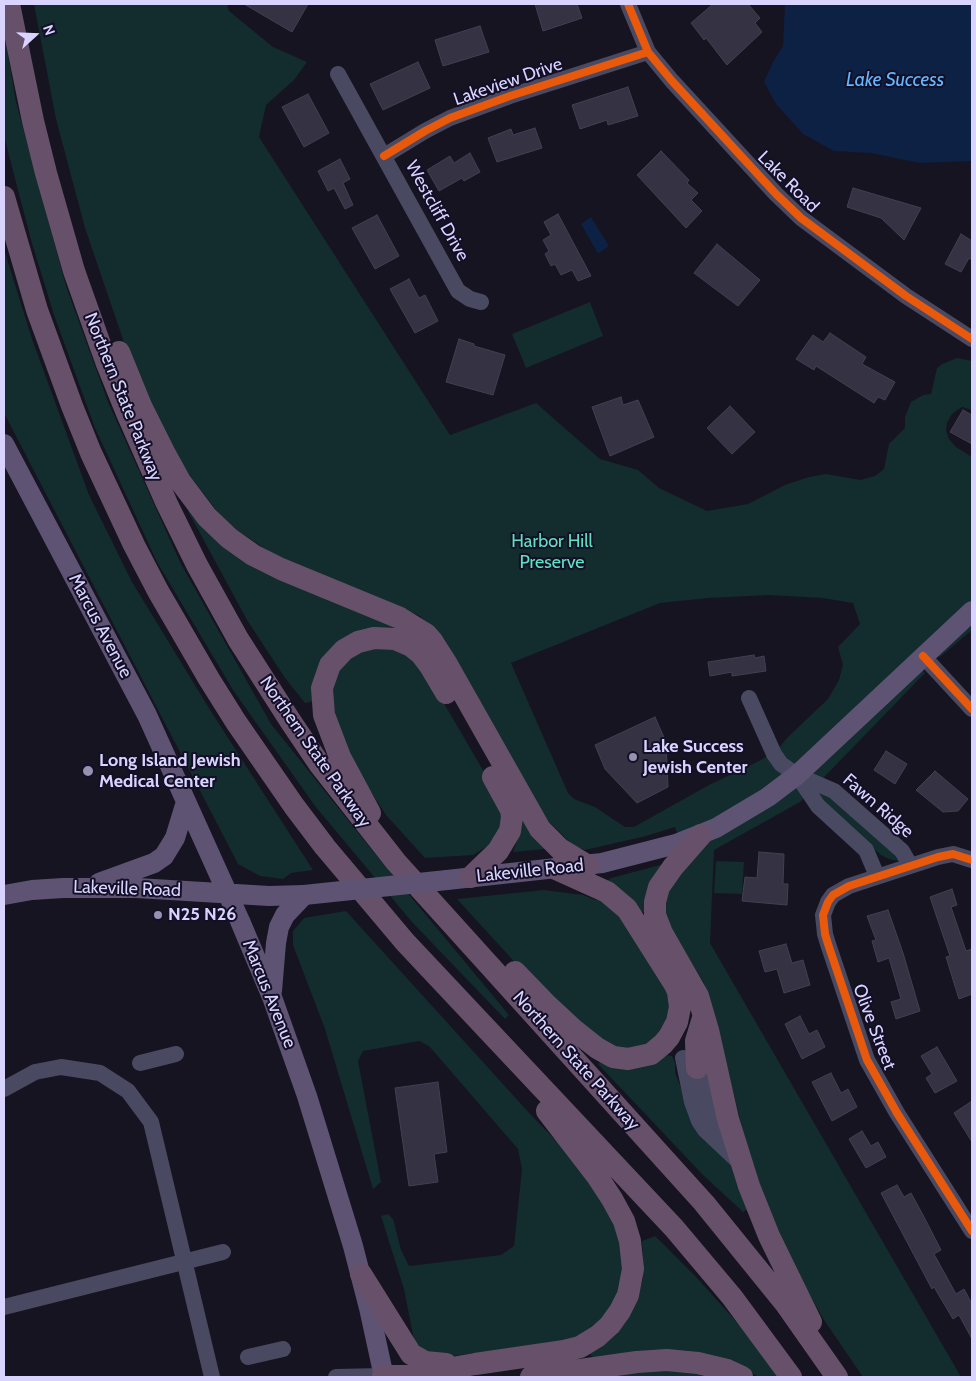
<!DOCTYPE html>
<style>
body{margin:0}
#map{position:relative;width:976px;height:1381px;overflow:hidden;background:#161421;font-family:Cabin,sans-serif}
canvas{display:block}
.frame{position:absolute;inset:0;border:5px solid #d9d4ff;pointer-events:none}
.north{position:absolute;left:10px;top:10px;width:50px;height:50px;-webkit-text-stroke:4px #130f26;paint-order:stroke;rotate:70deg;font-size:14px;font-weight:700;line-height:20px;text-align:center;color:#d9d4ff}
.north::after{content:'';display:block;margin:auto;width:18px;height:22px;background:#d9d4ff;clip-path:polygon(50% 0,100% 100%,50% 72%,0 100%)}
</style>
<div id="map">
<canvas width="976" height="1381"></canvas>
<div class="frame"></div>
<div class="north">N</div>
</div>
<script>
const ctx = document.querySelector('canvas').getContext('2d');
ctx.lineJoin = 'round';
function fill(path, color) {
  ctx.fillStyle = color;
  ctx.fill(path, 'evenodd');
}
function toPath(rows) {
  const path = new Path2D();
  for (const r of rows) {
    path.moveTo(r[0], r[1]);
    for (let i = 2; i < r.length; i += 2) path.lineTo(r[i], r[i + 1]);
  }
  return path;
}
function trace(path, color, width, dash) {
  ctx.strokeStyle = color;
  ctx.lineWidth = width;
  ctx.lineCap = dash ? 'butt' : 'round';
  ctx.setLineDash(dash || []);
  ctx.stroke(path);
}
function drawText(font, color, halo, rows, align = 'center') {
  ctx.font = font + ' Cabin,sans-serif';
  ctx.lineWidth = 4;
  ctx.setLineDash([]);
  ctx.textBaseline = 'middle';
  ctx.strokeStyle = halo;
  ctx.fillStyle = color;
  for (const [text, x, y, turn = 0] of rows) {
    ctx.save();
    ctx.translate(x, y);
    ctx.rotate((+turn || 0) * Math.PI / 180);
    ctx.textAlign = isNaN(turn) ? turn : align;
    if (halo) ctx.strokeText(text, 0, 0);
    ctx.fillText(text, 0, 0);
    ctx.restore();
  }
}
fill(toPath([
 [34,4,227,4,229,11,273,47,307,62,294,80,266,105,259,137,450,435,536,403,600,459,638,470,659,488,707,511,748,504,785,485,809,477,826,474,860,480,875,476,884,469,889,444,905,428,905,417,911,402,923,395,931,394,937,368,942,364,957,358,972,361,972,410,962,407,956,411,952,414,947,423,946,430,949,439,956,447,972,457,972,630,940,657,933,650,917,665,925,673,800,802,714,850,710,943,961,1377,863,1377,824,1320,794,1267,774,1221,750,1160,715,1018,704,983,672,931,664,909,668,887,687,862,675,827,646,836,585,850,573,845,548,821,444,638,420,616,273,554,226,523,179,461,129,357,85,228,56,119],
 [769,595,822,598,853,603,860,624,838,647,843,665,839,680,828,699,786,739,779,748,761,760,709,785,634,827,625,827,595,807,574,799,568,793,511,663,660,603,708,598],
 [4,31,16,102,66,286,108,402,181,564,271,724,372,850,509,1015,505,1019,412,922,315,806,233,690,157,562,95,428,54,315,31,240,4,136],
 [4,249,32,339,89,495,132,582,212,713,313,870,291,873,283,879,260,876,238,864,4,413],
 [590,302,603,336,526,368,512,334],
 [191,509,403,625,401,631,355,633,315,701,305,703,285,678,247,620,188,511],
 [368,645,393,647,421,664,501,801,501,838,473,855,425,858,386,815,355,767,335,717,332,676,346,657],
 [816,790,824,791,893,850,898,861,889,859,881,855,832,813],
 [520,812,545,849,513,852,521,829],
 [716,861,744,862,742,894,714,893],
 [664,864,650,914,640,911,607,881,611,878],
 [544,890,583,895,596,900,602,896,626,917,670,989,672,1021,645,1047,627,1052,605,1045,542,992,457,899],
 [346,911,531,1115,586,1171,615,1225,627,1256,622,1294,602,1324,572,1339,440,1358,415,1345,404,1289,381,1216,388,1214,393,1219,401,1250,409,1266,501,1255,514,1246,522,1169,518,1149,429,1046,419,1041,363,1051,358,1061,381,1182,373,1189,325,1029,293,945,293,931,304,918],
 [666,1055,672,1056,675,1063,675,1073,698,1130,735,1167,749,1208,743,1212,703,1175,598,1064,604,1059],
 [655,1236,697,1278,743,1329,778,1377,759,1377,722,1359,690,1351,662,1350,594,1359,589,1353,612,1335,632,1311,643,1279,643,1255,642,1241],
 [656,1366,725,1377,575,1377]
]), '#132c2d');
fill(toPath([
 [785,4,972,4,972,161,919,163,872,153,834,151,803,134,776,104,764,82,773,62,783,46],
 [591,217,609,246,599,253,597,252,581,224]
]), '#0d2144');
const building = toPath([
 [244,4,308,4,292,32,244,4],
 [535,4,577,4,582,18,543,31,535,4],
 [713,4,748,4,760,18,755,23,762,32,727,65,706,38,704,40,691,23,713,4],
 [480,26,489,52,443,66,435,40,480,26],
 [418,62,430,88,383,110,370,84,418,62],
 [628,87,638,116,608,125,607,120,580,129,572,105,628,87],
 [308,94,329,133,304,147,282,107,308,94],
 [535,128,542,148,497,162,488,138,511,129,513,135,535,128],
 [661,151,689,180,687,183,698,193,691,200,702,211,686,228,637,175,661,151],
 [470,153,480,172,464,181,462,178,439,191,427,170,450,156,454,163,470,153],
 [340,159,350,179,343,183,353,205,345,209,334,188,328,191,318,171,340,159],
 [853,188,921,208,904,240,881,218,847,207,853,188],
 [558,214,591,276,578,281,572,270,561,275,555,264,551,266,545,254,549,251,543,240,551,235,544,222,558,214],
 [377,215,399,256,375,269,352,228,377,215],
 [961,234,972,241,972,260,969,258,961,272,945,264,961,234],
 [717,244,760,280,738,306,694,273,717,244],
 [409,279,419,298,425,295,438,321,415,333,390,289,409,279],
 [830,333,866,357,862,364,895,382,885,400,878,397,874,403,816,366,814,370,796,359,813,335,823,342,830,333],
 [459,339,474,344,474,346,505,355,493,395,446,382,459,339],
 [621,397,623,405,638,400,654,437,610,456,592,407,621,397],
 [730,406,755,432,732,454,707,428,730,406],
 [963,410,972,415,972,444,950,432,963,410],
 [754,655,755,658,764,656,766,671,732,676,732,672,710,676,708,662,754,655],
 [655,717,666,742,668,787,637,803,605,769,595,745,655,717],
 [886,751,907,764,895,784,874,770,886,751],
 [935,771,968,799,958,811,943,812,916,790,935,771],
 [759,852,784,854,783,884,788,884,787,905,742,901,745,877,757,878,759,852],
 [952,889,957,905,951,907,966,951,972,949,972,994,959,999,946,957,950,956,930,897,952,889],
 [888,910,903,953,920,1011,896,1019,891,1002,901,999,889,958,878,962,872,941,876,940,867,916,888,910],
 [786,944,792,963,803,960,810,985,784,993,777,969,765,972,759,951,786,944],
 [800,1016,809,1034,817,1030,825,1047,802,1059,785,1024,800,1016],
 [937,1047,957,1081,935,1093,926,1078,932,1074,921,1056,937,1047],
 [831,1073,841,1093,848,1089,857,1107,832,1121,812,1082,831,1073],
 [438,1082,447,1152,434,1154,438,1182,409,1186,395,1088,438,1082],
 [972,1101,972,1142,954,1113,972,1101],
 [862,1131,871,1146,878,1142,886,1157,866,1168,849,1139,862,1131],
 [897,1185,904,1197,911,1193,924,1217,941,1250,934,1254,956,1294,964,1289,972,1304,972,1339,959,1315,953,1319,934,1287,932,1289,881,1193,897,1185]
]);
fill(building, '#343243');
trace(building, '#433f54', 1);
trace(toPath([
 [628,4,648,52,672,81,776,194,801,218,906,296,972,339],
 [338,74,458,291,470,299,481,302],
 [384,156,425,131,450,118,510,96,648,52],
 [923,656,972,709],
 [749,698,774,754,781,764,797,775,834,791,902,851,910,865],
 [797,775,818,806,866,850,877,876],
 [972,860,953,854,938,857,849,886,833,895,828,902,823,915,825,934,828,944,867,1060,897,1113,972,1231],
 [683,1058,692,1102,699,1121,705,1130,741,1164],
 [140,1063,176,1054],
 [697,1068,707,1108,712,1119,726,1141],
 [4,1089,35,1072,61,1067,100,1073,128,1091,151,1122,212,1377],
 [4,1307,223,1252],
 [248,1357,283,1349],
 [336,1377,383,1376]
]), '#4a4962', 16);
trace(toPath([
 [4,444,147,715,240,921,272,997,307,1096,353,1246,369,1308,384,1377],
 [447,880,602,863,676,844,716,828,768,797,797,775,972,611],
 [99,883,154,863,164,856,175,838,186,802],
 [4,895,32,890,63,888,137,888,269,896,304,895],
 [272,991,276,943,279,927,285,915,304,895]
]), '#5e5373', 20);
trace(toPath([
 [9,4,33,121,46,173,74,271,107,364,126,411,167,504,197,565,238,639,291,722,320,765,396,862,704,1203,785,1303,837,1377],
 [4,197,37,310,72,406,91,453,134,545,158,591,209,679,236,722,294,806,325,847,405,942,674,1228,732,1297,791,1377],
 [119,352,141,406,164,452,180,481,207,517,229,538,253,555,281,569,400,618,426,634,433,642,445,661,540,829,560,849,588,866],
 [370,813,340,757,324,715,322,688,330,665,344,650,358,642,374,638,395,639,411,646,421,654,430,666,446,693],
 [701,835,673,867,659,887,655,902,655,915,662,933,698,996,708,1030,728,1119,749,1186,769,1236,811,1322],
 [471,877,498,851,510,831,512,817,511,810,493,777],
 [515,972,545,1003,573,1029,597,1048,613,1057,628,1059,651,1054,663,1044,669,1037,677,1022,680,1007,678,992,675,985,627,909,607,892,556,869],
 [697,1068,696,1041,703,1018],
 [361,1274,411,1354,425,1362,446,1364],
 [383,1376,407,1376,475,1364,564,1351,580,1347,598,1336,610,1325,620,1311,628,1295,633,1269,630,1241,624,1221,612,1199,597,1176,547,1111],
 [531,1377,637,1362,667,1360,698,1363,727,1370,742,1377]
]), '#67516a', 22);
trace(toPath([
 [304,895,447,880]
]), '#5e5373', 20);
trace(toPath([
 [628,4,648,52,672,81,776,194,801,218,906,296,972,339],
 [384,156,425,131,450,118,510,96,648,52],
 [923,656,972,709],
 [972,860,953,854,938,857,849,886,833,895,828,902,823,915,825,934,828,944,867,1060,897,1113,972,1231]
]), '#e8590c', 8);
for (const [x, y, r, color] of [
 [633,757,5,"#9591b1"],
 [88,771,6,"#9591b1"],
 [158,915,5,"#9591b1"]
]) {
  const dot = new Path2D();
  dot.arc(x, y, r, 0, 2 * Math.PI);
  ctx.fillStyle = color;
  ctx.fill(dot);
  trace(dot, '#130f26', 2);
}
drawText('18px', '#d9d4ff', '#130f26', [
 ["Lakeview Drive",508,82,-19],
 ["Lake Road",788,182,45],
 ["Westcliff Drive",437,211,61],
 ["Northern State Parkway",123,397,68],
 ["Marcus Avenue",100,626,62],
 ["Northern State Parkway",315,752,55],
 ["Fawn Ridge",878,806,41],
 ["Lakeville Road",530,871,-6],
 ["Lakeville Road",127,889,2],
 ["Marcus Avenue",269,994,68],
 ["Olive Street",874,1027,69],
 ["Northern State Parkway",576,1061,48]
]);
drawText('18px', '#5fe0c0', '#130f26', [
 ["Harbor Hill",552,542],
 ["Preserve",552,563]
]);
drawText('bold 18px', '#d9d4ff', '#130f26', [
 ["Lake Success",643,747],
 ["Jewish Center",643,768],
 ["Long Island Jewish",99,761],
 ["Medical Center",99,782],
 ["N25 N26",168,915]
], 'left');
drawText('italic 19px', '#62b6ff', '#130f26', [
 ["Lake Success",895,80]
]);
</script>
